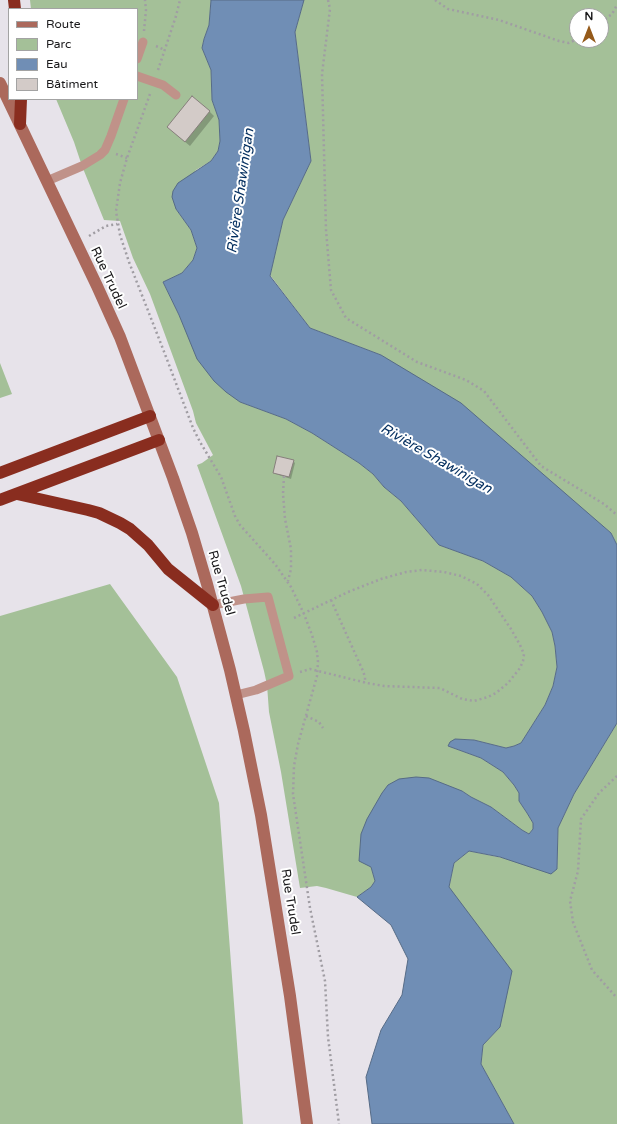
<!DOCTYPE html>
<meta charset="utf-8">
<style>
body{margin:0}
#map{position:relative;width:617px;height:1124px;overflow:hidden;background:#e7e3ea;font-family:"Varela Round",sans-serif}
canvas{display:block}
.legend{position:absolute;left:8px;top:8px;width:130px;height:92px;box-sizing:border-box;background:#fff;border:1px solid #a3a3a3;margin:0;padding:5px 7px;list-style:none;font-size:12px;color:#19181a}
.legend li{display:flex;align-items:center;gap:8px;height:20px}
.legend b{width:20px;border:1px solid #a3a3a3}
.north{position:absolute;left:569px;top:8px;width:40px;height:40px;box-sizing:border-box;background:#fff;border:1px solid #a3a3a3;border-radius:50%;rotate:0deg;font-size:11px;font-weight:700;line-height:16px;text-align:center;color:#19181a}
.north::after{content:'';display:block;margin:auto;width:14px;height:18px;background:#955a1a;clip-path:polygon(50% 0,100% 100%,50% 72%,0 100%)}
</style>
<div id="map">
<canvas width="617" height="1124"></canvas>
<ul class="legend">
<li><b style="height:5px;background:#ab695c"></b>Route</li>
<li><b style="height:11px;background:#a4c098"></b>Parc</li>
<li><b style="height:11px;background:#708eb5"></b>Eau</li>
<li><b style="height:11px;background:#d3cbc8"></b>Bâtiment</li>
</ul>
<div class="north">N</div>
</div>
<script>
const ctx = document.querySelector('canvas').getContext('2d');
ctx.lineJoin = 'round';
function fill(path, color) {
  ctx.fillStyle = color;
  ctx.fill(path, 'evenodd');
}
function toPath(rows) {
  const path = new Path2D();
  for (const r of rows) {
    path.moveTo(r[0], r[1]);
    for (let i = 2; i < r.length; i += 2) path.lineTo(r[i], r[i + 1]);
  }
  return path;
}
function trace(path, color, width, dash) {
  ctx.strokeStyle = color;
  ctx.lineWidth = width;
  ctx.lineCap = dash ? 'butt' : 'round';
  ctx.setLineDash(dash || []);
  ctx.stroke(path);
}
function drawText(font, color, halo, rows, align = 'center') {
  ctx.font = font + ' "Varela Round",sans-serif';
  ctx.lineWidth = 4;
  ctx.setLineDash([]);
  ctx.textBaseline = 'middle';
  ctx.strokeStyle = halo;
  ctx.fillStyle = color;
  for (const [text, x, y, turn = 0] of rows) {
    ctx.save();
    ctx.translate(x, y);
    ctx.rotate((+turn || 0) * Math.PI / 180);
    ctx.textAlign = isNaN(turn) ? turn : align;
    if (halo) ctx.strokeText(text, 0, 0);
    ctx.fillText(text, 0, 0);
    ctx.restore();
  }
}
fill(toPath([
 [30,0,211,0,209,25,204,39,202,48,211,70,212,100,219,120,220,141,218,151,211,161,196,170,176,209,191,230,197,248,193,260,182,273,163,282,179,315,240,402,286,419,312,433,359,463,373,474,384,487,401,501,439,545,483,561,511,577,532,596,542,612,552,632,555,646,557,667,553,686,545,705,521,743,514,746,506,748,474,740,465,739,448,746,481,758,503,772,514,785,519,793,519,801,527,813,533,823,533,829,529,834,522,830,491,807,471,797,462,791,371,867,375,881,371,887,357,897,326,888,317,886,300,888,281,772,269,712,267,685,264,671,241,586,197,465,202,463,213,455,196,423,193,411,150,294,133,258,120,221,104,220,82,166,74,142,56,99,137,99,137,9,31,9],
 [304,0,617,0,617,545,611,533,381,355,310,328,270,275,283,220,311,161,295,32],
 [577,16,601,16,601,40,577,40],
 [0,363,12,394,0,398],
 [110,584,177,677,219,803,243,1124,0,1124,0,616],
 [617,723,617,1124,514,1124,481,1064,483,1045,500,1027,449,887,454,863,469,851,557,869,558,828,574,794]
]), '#a4c098');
const water = toPath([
 [211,0,304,0,295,32,311,161,283,220,270,276,310,328,381,355,461,403,611,533,617,545,617,723,574,794,558,828,557,869,551,874,500,857,469,851,454,863,449,887,512,971,500,1027,483,1045,481,1064,514,1124,372,1124,366,1077,381,1030,402,995,408,959,391,925,357,897,371,887,375,881,371,867,359,861,361,834,367,819,382,793,388,785,399,779,416,777,429,778,462,791,471,797,491,807,522,830,529,834,533,829,533,823,527,813,519,801,519,793,514,785,503,772,481,758,448,746,450,742,455,739,474,740,506,748,514,746,521,743,545,705,553,686,557,667,555,646,552,632,542,612,532,596,511,577,483,561,439,545,401,501,384,487,373,474,359,463,312,433,286,419,240,402,226,392,214,381,197,359,179,315,163,282,182,273,193,260,197,248,191,230,176,209,172,197,173,191,178,183,211,161,218,151,220,141,219,120,212,100,211,70,202,48,204,39,209,25,211,0]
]);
fill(water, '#708eb5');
trace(water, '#566b86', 1);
fill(toPath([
 [209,111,214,116,190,146,173,132],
 [293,461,295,463,291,479,276,474,274,472]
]), '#0003');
const building = toPath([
 [192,96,210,111,185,142,167,127,192,96],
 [277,456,294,460,289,477,273,473,277,456]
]);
fill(building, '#d3cbc8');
trace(building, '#877f7c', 1);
trace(toPath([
 [328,0,330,9,322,74,326,230,331,290,346,318,417,362,466,380,484,391,541,466,604,504,617,515],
 [435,0,448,9,499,20,559,41,569,43,577,39],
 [601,22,612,14,617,5],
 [144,31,146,10,145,0],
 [156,46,165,50],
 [158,70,176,16,180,0],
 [150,94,127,158,120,183,116,211,120,235,129,262,163,349,193,428,200,442,221,477,235,516,240,525,275,564,291,587,304,614,312,635,317,652,318,662,317,676,298,744,294,766,293,794,310,908,325,981,328,1037,339,1124],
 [116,154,127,158],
 [89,236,106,226,117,224],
 [284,476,283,494,284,506,285,519,291,549,291,569,288,581],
 [331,600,363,671,365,677,365,683],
 [294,618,348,592,381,579,406,572,422,570,444,572,461,576,477,584,488,595,511,629,520,645,524,654,523,661,520,668,508,683,496,693,488,697,474,701,462,699,440,688,384,686,367,683,310,669,300,672],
 [306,716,319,722,323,728],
 [617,776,599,793,581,819,578,871,570,901,573,922,592,970,617,998]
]), '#a09da3', 2.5, [2, 3]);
trace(toPath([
 [137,59,143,42],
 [137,76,163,85,176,95],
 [47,181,82,166,100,155,105,150,111,136,124,99],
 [213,605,244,599,268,597,289,676,256,690,236,695]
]), '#c09289', 9);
trace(toPath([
 [0,83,97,286,120,337,173,478,192,533,207,584,230,670,244,731,261,815,290,996,307,1124]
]), '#ab695c', 12);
trace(toPath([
 [14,0,15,9],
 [20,124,21,99],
 [0,473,150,416],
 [17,494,88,510,99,513,120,523,130,529,148,545,168,569,213,605],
 [0,500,159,440]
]), '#892d1f', 12);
drawText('13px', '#19181a', '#fff', [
 ["Rue Trudel",108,278,65],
 ["Rue Trudel",221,583,74],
 ["Rue Trudel",290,902,81]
]);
drawText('italic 14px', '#032e5f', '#fff', [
 ["Rivière Shawinigan",241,191,-82],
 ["Rivière Shawinigan",436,459,30]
]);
</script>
